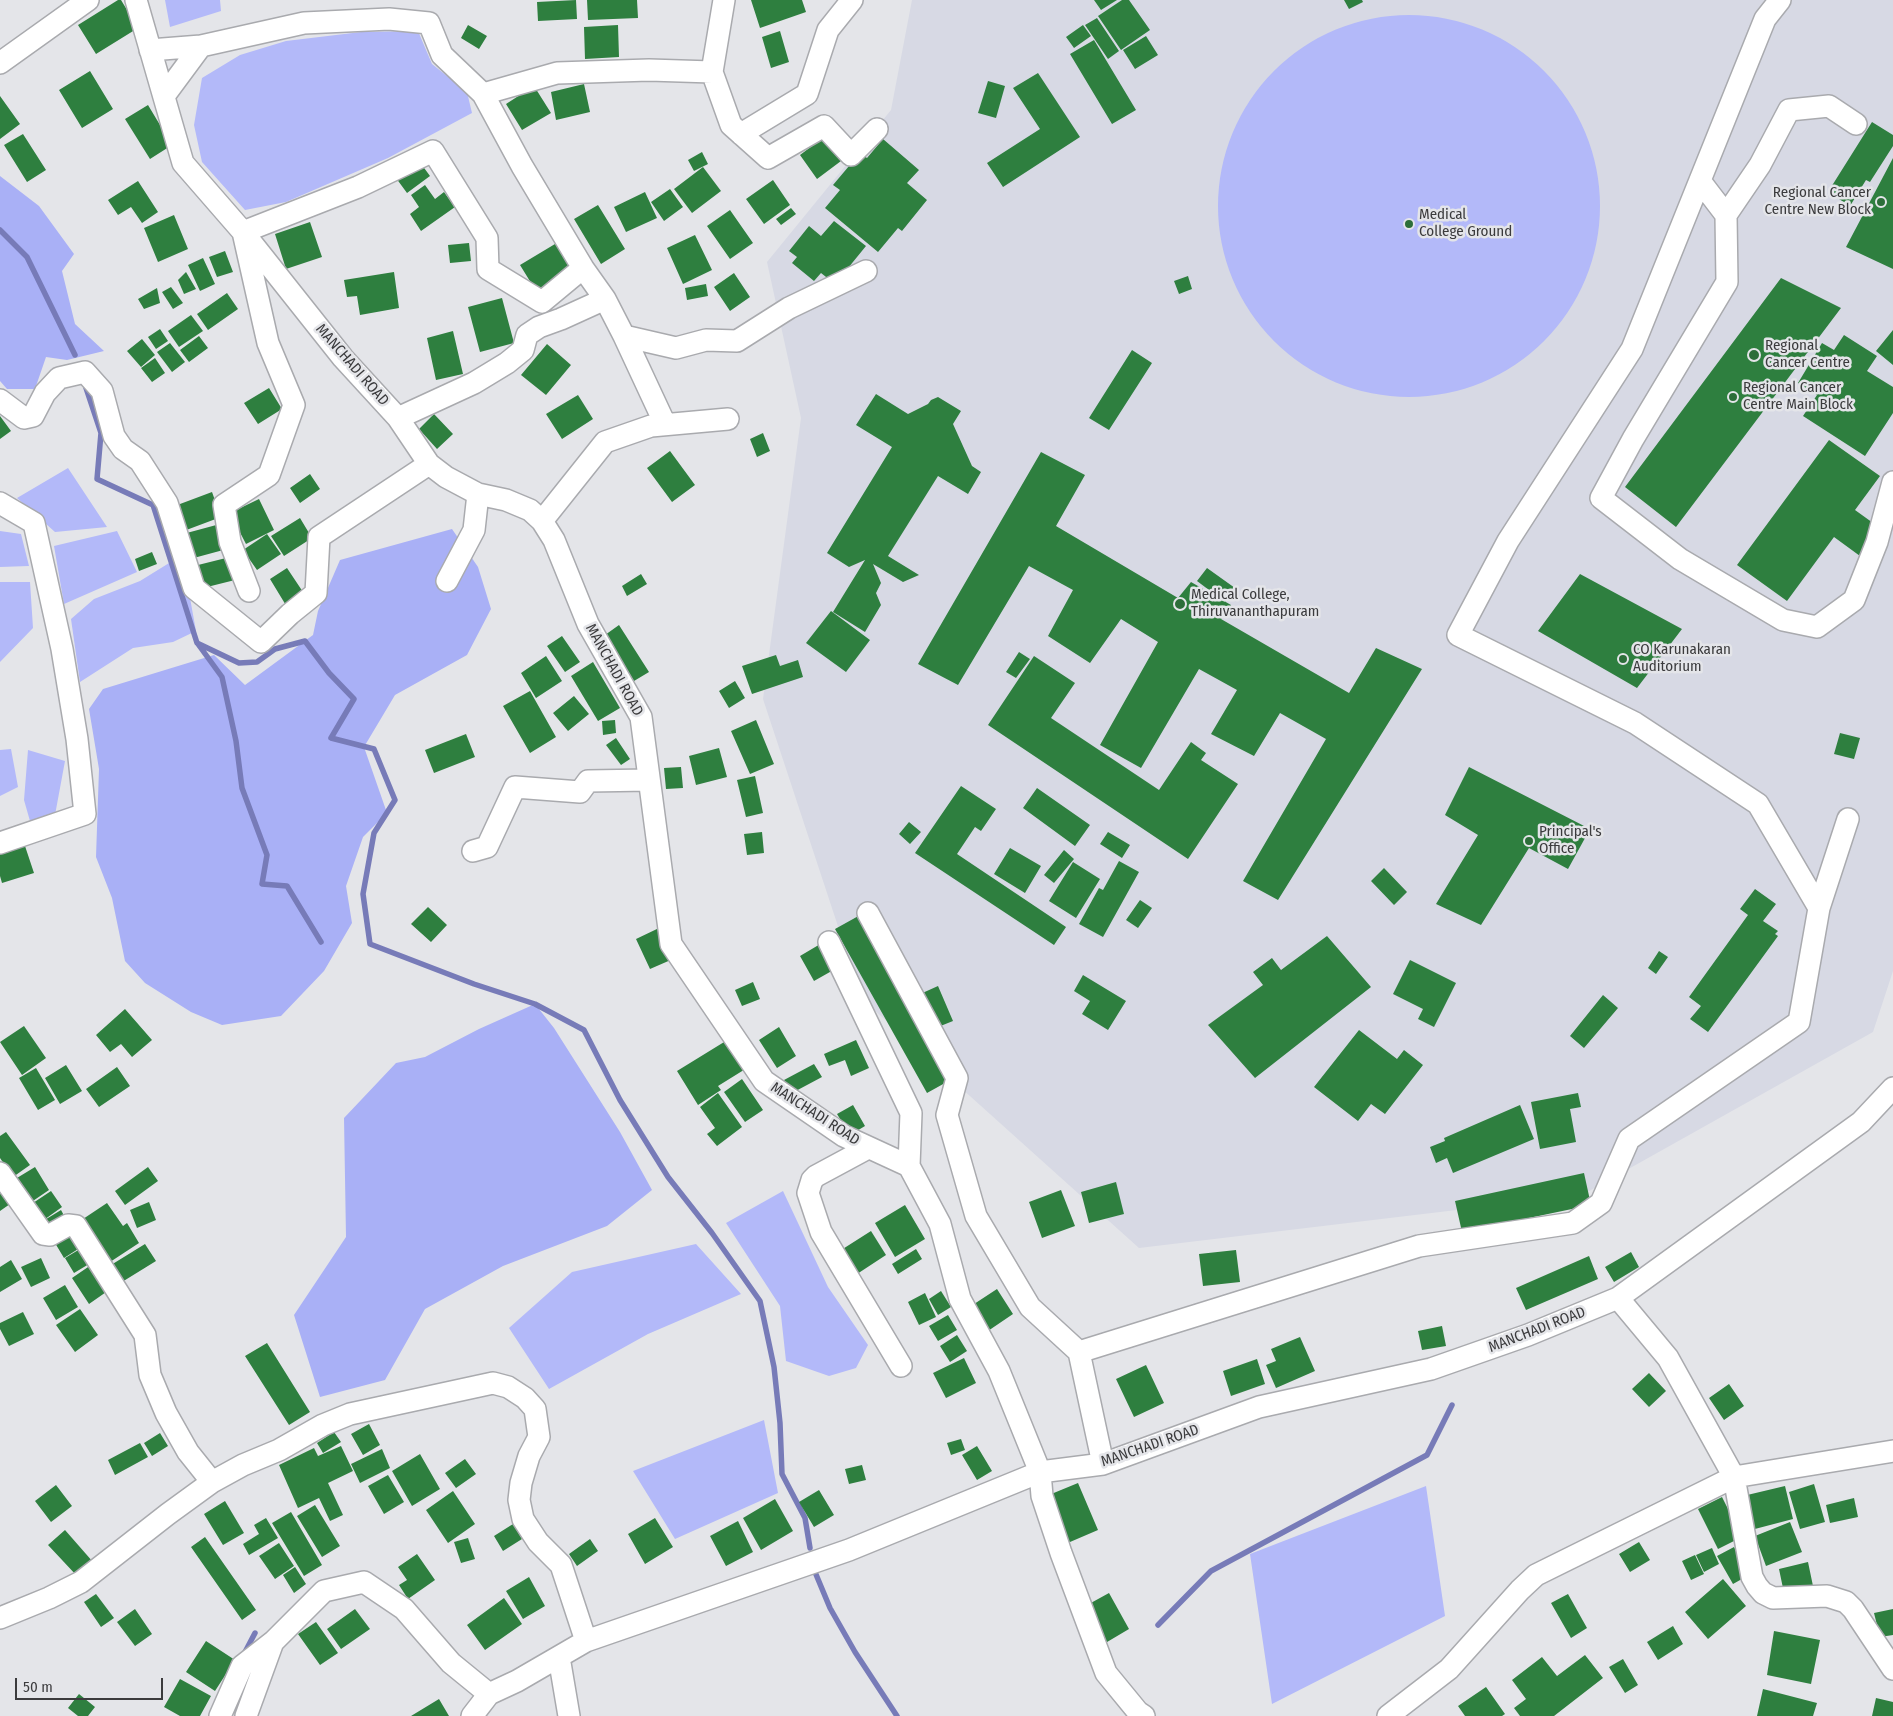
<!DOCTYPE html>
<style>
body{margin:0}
#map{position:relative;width:1893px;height:1716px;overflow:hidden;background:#e4e5e9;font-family:"Fira Sans Condensed",sans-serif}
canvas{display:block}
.scale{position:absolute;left:15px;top:1678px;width:148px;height:22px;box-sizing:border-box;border:2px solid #3b3b3d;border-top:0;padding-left:6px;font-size:15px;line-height:18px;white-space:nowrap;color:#3b3b3d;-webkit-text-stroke:4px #e4e5e9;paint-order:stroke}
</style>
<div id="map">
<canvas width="1893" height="1716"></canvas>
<div class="scale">50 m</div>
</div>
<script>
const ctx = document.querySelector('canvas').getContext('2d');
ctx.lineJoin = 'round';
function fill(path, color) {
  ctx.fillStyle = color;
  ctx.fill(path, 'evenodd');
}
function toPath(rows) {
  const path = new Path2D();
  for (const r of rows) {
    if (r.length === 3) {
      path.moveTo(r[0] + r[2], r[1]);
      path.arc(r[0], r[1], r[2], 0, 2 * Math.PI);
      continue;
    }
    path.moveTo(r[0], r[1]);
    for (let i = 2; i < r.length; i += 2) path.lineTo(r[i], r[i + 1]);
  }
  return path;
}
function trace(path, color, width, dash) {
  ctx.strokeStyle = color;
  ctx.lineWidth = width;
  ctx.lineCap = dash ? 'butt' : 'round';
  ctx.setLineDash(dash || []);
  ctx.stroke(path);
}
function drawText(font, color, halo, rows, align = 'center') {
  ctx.font = font + ' "Fira Sans Condensed",sans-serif';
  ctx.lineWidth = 5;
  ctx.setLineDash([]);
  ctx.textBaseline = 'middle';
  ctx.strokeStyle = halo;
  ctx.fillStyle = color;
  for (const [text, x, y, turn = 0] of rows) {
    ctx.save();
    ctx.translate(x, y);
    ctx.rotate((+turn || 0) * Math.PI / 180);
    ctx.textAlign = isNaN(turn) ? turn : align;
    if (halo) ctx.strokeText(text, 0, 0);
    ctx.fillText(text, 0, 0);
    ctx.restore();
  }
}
fill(toPath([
 [912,0,1893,0,1893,971,1873,1032,1582,1195,1139,1248,862,999,763,699,801,418,767,262,891,110]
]), '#d7d9e4');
fill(toPath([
 [165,0,220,0,221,11,170,27],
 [1409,206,191],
 [418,31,432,64,467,92,472,113,388,158,286,202,245,210,202,162,194,125,202,78,240,55,286,41,361,32],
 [68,468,107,527,55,532,17,498],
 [0,531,21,534,29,566,0,567],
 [117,531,137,572,64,604,54,546],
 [174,560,180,571,190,598,196,631,173,642,133,648,80,682,71,619,94,599,140,581],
 [0,582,30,582,33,628,0,662],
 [11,749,18,787,0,796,0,750],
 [28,750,65,761,55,815,30,821,24,800],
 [783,1191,828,1287,868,1345,856,1368,829,1376,786,1361,780,1306,726,1223],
 [696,1244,741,1294,648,1334,549,1389,509,1328,572,1272],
 [764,1420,778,1493,675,1539,633,1471],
 [1426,1486,1445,1616,1272,1704,1250,1554]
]), '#b3b9f9');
fill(toPath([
 [0,176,39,206,74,254,62,271,75,324,104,351,67,360,46,357,35,389,7,389,0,381],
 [452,529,478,567,491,609,467,655,395,695,364,747,387,813,363,837,346,886,352,923,324,971,281,1016,222,1025,191,1012,145,983,125,961,112,898,96,857,99,769,89,709,103,689,214,655,245,685,313,635,318,611,340,560],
 [535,1004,554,1028,620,1132,652,1190,607,1226,503,1266,425,1309,385,1380,320,1397,294,1315,346,1237,344,1118,396,1063,425,1057,479,1029]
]), '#a9b0f6');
trace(toPath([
 [0,230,27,257,75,355],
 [86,388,101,433,97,479,153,505,197,643,239,663,257,662,275,649,305,641,329,673,354,699,331,738,374,749,395,800,374,833,363,894,370,944,474,984,535,1004,584,1030,620,1100,668,1177,712,1233,760,1301,774,1367,780,1423,782,1474,805,1518,810,1548],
 [198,644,222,677,236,741,242,788,267,855,262,884,287,886,321,942],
 [815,1572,830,1608,855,1652,897,1716],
 [1158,1625,1211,1571,1427,1455,1452,1405],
 [244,1654,255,1633]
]), '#777bb8', 5.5);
fill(toPath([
 [118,0,121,0,138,28,96,54,78,25],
 [576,0,577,19,538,21,537,2],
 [587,0,637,0,638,18,588,20],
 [751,0,802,0,806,12,760,28],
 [1094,0,1117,0,1101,10],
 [1122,0,1129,0,1150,30,1121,50,1098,16],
 [1344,0,1362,0,1363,2,1349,9],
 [1097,18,1119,51,1108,59,1085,25],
 [468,25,487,36,479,49,461,38],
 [618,25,619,57,585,59,584,27],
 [1083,25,1091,36,1074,48,1066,37],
 [780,31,789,62,771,68,762,37],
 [1146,36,1158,55,1135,69,1123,50],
 [1094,40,1136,110,1112,124,1070,54],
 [90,71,113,109,82,128,59,90],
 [1038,73,1080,137,1003,187,987,163,1040,129,1013,88],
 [988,81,1005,86,996,118,978,113],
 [584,84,590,112,556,120,551,92],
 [534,86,551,113,522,130,506,104],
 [0,96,20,124,0,139],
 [148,105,172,145,150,159,125,119],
 [1872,122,1893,135,1893,146,1870,182,1866,180,1850,206,1828,192],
 [23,134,46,170,27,182,4,145],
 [824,137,841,161,817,179,800,155],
 [883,139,919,170,907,183,927,200,902,231,898,228,878,252,825,208,840,190,833,185,860,153,867,158],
 [702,152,708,164,694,171,688,160],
 [1893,158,1893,269,1846,247],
 [419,161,430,176,407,193,396,178],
 [703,167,721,191,692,213,674,189],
 [773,180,790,205,764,224,746,199],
 [138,181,158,212,142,223,131,207,118,215,108,200],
 [425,185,435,199,444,192,455,207,421,231,410,214,419,207,411,195],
 [670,189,683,207,664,221,651,202],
 [645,192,657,218,626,232,614,207],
 [598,205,625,249,601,264,574,219],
 [791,208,796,214,781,225,776,219],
 [730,210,753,243,730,259,707,226],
 [174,215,188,249,158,262,144,228],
 [834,221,866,246,835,284,821,273,814,281,792,263,797,257,789,251,809,226,821,236],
 [310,222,322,257,286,269,275,234],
 [695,235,712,270,683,284,667,248],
 [560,241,576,267,536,291,520,265],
 [469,243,471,261,450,263,448,245],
 [225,251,233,272,217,277,209,257],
 [203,258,215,284,200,291,188,265],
 [186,272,196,289,184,294,178,280],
 [394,272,399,308,360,315,357,296,347,297,344,280],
 [734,273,750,297,730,311,714,287],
 [1188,276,1192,289,1179,294,1174,281],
 [1781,278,1841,308,1676,527,1625,487],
 [706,284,708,296,687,300,685,288],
 [171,287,183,303,173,309,162,292],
 [157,288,160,303,144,309,138,299],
 [227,293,238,309,208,330,197,314],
 [502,298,514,343,480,352,468,307],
 [191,315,203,331,179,347,168,331],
 [160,329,168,341,156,349,148,337],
 [1893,330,1893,365,1876,351],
 [453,331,463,374,436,380,427,338],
 [1844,335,1877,356,1867,371,1893,387,1893,413,1865,456,1803,416,1817,395,1798,383,1822,343,1834,350],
 [199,336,208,348,189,362,180,350],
 [142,339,155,355,141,367,127,351],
 [170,343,185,362,172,372,157,352],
 [547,344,571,365,546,395,521,375],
 [1132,350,1152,363,1109,430,1089,418],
 [155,358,165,373,152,382,141,368],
 [269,388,282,409,258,424,244,403],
 [876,394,908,414,928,404,931,400,938,397,961,411,953,424,972,466,981,472,968,494,938,476,888,556,919,575,903,582,873,564,881,583,876,593,881,605,865,632,833,612,865,560,849,567,827,553,892,447,856,425],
 [578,395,593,419,562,439,546,414],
 [434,414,453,434,437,449,419,429],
 [0,416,11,431,0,439],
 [763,433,770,451,757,457,750,439],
 [1829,440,1880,476,1855,510,1880,528,1860,556,1834,537,1787,601,1737,565],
 [670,451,695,485,672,502,647,468],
 [1041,452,1085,475,1056,526,1178,598,1191,582,1231,605,1221,619,1349,693,1376,648,1422,669,1278,900,1243,881,1326,739,1280,713,1254,756,1211,734,1237,690,1199,669,1141,768,1100,745,1158,642,1121,619,1090,663,1048,636,1073,590,1029,566,958,685,918,664],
 [310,474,320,489,300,503,290,488],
 [212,492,221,517,181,532,172,507],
 [259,499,274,530,246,544,230,513],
 [300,518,312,538,284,556,271,536],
 [220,524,227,549,190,559,183,534],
 [267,534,281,554,257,570,243,550],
 [152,552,157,564,139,571,135,559],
 [230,557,235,580,199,589,194,566],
 [287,568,305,595,287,607,270,579],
 [1207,568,1235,588,1225,602,1197,581],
 [641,574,647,584,627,596,622,586],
 [1580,574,1682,629,1637,688,1538,631],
 [831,611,870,640,846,672,806,643],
 [619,625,649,672,634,681,605,635],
 [562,636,580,662,565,672,547,646],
 [1019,652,1030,659,1016,678,1006,672],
 [776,655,780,666,798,660,803,677,752,694,742,666],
 [546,656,562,681,536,698,521,673],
 [1034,656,1075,683,1051,718,1159,790,1191,742,1206,753,1201,760,1238,784,1188,859,988,725],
 [593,662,620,708,598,721,571,676],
 [735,681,745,698,729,708,719,691],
 [530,691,556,737,530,753,503,706],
 [574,696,589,714,568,731,553,713],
 [615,720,616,733,603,735,602,721],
 [756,720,774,764,750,774,731,731],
 [1840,733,1860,738,1854,759,1834,754],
 [466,734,475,757,434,773,425,750],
 [616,738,630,759,621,765,606,745],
 [719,748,727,777,696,785,689,756],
 [681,767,683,788,666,789,664,768],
 [1469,767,1590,829,1568,869,1529,848,1481,925,1436,904,1478,835,1445,815],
 [755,776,763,813,746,817,737,780],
 [961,786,996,809,981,831,975,827,957,854,1066,927,1054,945,915,853],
 [1037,788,1090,825,1075,846,1023,808],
 [909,822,921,832,910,844,899,834],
 [762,832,764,853,747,855,744,834],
 [1108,832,1130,845,1122,858,1100,844],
 [23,840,34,873,2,883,0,876,0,847],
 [1010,848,1041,866,1025,893,994,874],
 [1064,850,1074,859,1054,883,1044,875],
 [1119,861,1139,872,1103,937,1079,924,1099,888,1103,890],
 [1073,862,1100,879,1076,918,1049,901],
 [1384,868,1407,892,1394,905,1371,881],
 [1755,889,1776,904,1763,921,1778,931,1775,934,1778,936,1708,1032,1690,1019,1701,1006,1689,997,1748,915,1740,909],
 [1140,900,1152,908,1138,928,1126,920],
 [428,907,447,925,431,942,411,924],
 [862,914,954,1078,927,1093,835,929],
 [659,928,673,959,650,969,636,939],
 [1327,936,1371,987,1255,1078,1208,1025,1263,985,1253,972,1272,958,1281,970],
 [822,943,837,968,814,981,800,956],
 [1659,951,1668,957,1656,974,1648,968],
 [1410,960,1456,983,1434,1027,1418,1019,1423,1009,1393,994],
 [1083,975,1126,1001,1108,1030,1082,1014,1090,1001,1074,991],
 [753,982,760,999,742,1006,735,990],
 [938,986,953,1021,933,1029,918,995],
 [1603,995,1618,1008,1584,1048,1570,1036],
 [125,1009,152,1040,132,1057,121,1044,110,1052,96,1035],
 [24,1026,46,1058,22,1075,0,1042],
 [779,1027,796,1056,777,1068,759,1040],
 [1359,1030,1397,1059,1404,1050,1423,1065,1385,1114,1371,1104,1358,1121,1314,1087],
 [729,1039,747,1068,718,1086,721,1090,698,1105,677,1071],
 [856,1040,869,1068,851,1076,845,1060,829,1066,824,1054],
 [814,1064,822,1077,792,1093,784,1080],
 [66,1065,82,1091,60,1104,45,1078],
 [117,1067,130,1086,99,1107,86,1089],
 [36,1068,55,1100,38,1110,19,1078],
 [742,1079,763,1110,745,1122,724,1092],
 [718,1093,742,1127,717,1146,707,1134,715,1128,700,1107],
 [1578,1093,1581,1107,1570,1109,1576,1142,1540,1149,1531,1102],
 [853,1105,865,1126,850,1135,837,1114],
 [1520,1105,1534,1139,1453,1173,1447,1158,1436,1163,1430,1147,1445,1141,1444,1138],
 [6,1132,30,1165,13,1177,0,1158,0,1136],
 [35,1167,49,1190,27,1205,12,1181],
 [148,1167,158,1181,125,1205,115,1191],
 [1584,1173,1591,1205,1462,1232,1455,1201],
 [1116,1182,1124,1214,1089,1223,1081,1192],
 [0,1189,10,1204,0,1211],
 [1061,1190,1075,1226,1042,1238,1029,1202],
 [51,1191,62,1207,41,1222,30,1205],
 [149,1202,156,1220,137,1228,130,1210],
 [107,1203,123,1226,127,1223,139,1243,107,1264,80,1221],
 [905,1205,925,1239,895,1257,875,1223],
 [61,1210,68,1223,51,1234,43,1221],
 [74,1224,86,1244,64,1258,52,1238],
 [871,1231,886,1255,854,1276,838,1252],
 [145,1244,156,1261,122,1282,111,1265],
 [85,1246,94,1261,74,1273,65,1258],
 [916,1249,922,1259,898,1274,892,1264],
 [1236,1250,1240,1282,1203,1286,1199,1254],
 [1631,1252,1639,1267,1614,1282,1605,1267],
 [1589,1256,1598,1279,1526,1310,1516,1288],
 [41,1258,50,1278,31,1287,21,1267],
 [11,1260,22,1279,0,1292,0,1267],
 [91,1265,109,1290,89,1304,72,1278],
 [65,1285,78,1307,56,1320,43,1298],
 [997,1289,1013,1314,985,1333,968,1308],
 [941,1291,951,1307,938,1315,929,1299],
 [925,1293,936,1317,919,1325,908,1302],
 [80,1309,98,1335,75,1352,56,1325],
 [23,1312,34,1334,9,1346,0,1329,0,1323],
 [948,1315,957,1330,938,1341,929,1326],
 [1442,1326,1446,1346,1422,1350,1418,1331],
 [957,1335,967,1351,950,1362,940,1346],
 [1300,1337,1315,1371,1276,1388,1266,1365,1276,1361,1271,1349],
 [267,1343,310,1412,289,1425,245,1356],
 [964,1358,976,1383,946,1398,933,1373],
 [1257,1359,1265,1384,1231,1396,1223,1371],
 [1146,1365,1164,1403,1134,1417,1116,1379],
 [1649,1373,1666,1391,1649,1407,1632,1389],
 [1729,1384,1744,1406,1724,1420,1709,1398],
 [369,1424,380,1445,363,1455,351,1434],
 [334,1432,341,1442,323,1453,317,1443],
 [160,1433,168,1446,152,1456,144,1443],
 [961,1439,965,1450,951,1455,947,1443],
 [140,1443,148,1457,115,1475,108,1460],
 [341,1446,353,1471,328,1483,343,1515,330,1521,319,1498,298,1508,279,1465,314,1448,318,1456],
 [977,1446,992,1471,977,1480,962,1455],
 [382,1449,390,1468,360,1483,351,1464],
 [420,1454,440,1489,412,1506,392,1471],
 [465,1459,476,1474,456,1488,445,1473],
 [862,1465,866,1480,849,1484,845,1469],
 [388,1475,404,1502,384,1514,368,1486],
 [1078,1483,1098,1530,1063,1545,1044,1497],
 [1814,1484,1825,1522,1800,1529,1789,1492],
 [56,1485,72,1506,51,1522,35,1501],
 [1785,1486,1793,1519,1751,1530,1743,1496],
 [819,1490,834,1515,814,1527,799,1502],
 [453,1491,475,1524,448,1543,426,1510],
 [1722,1497,1742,1537,1718,1549,1698,1509],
 [1854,1498,1858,1517,1830,1523,1826,1505],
 [775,1499,793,1531,761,1550,743,1518],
 [225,1501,244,1533,223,1545,204,1514],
 [315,1505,340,1546,322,1557,297,1516],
 [291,1512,322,1565,304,1576,272,1523],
 [266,1518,278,1538,249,1555,243,1544,259,1534,254,1525],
 [655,1518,673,1547,645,1564,628,1534],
 [738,1521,753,1552,726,1566,710,1536],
 [1790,1522,1802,1552,1766,1566,1755,1536],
 [513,1524,522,1539,503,1551,494,1536],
 [65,1530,93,1562,77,1576,48,1545],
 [205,1537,256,1610,242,1620,191,1547],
 [468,1538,475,1559,461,1563,454,1542],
 [590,1539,598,1551,577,1566,569,1554],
 [1639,1542,1650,1560,1630,1572,1619,1554],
 [279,1543,294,1566,275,1579,259,1556],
 [1734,1547,1749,1575,1733,1584,1717,1556],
 [1712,1548,1719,1564,1704,1572,1696,1555],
 [417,1554,435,1580,408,1599,399,1585,407,1580,398,1567],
 [1695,1555,1704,1574,1691,1580,1682,1561],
 [1808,1562,1813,1586,1784,1593,1779,1569],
 [295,1567,306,1584,294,1593,283,1575],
 [529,1577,545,1606,523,1619,506,1591],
 [1723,1579,1746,1606,1708,1639,1685,1612],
 [1109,1593,1129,1629,1102,1645,1090,1625,1098,1620,1089,1604],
 [96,1594,114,1618,101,1627,84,1602],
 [1568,1594,1587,1628,1571,1638,1551,1603],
 [504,1598,522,1624,485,1650,467,1625],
 [135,1609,152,1634,135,1646,117,1622],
 [355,1609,370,1629,341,1649,327,1629],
 [1893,1609,1893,1635,1880,1637,1874,1613],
 [316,1622,338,1653,320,1665,298,1634],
 [1673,1626,1683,1644,1658,1660,1647,1642],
 [1774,1631,1820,1640,1811,1684,1767,1675],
 [206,1641,235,1660,215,1691,186,1672],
 [1585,1655,1603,1678,1554,1716,1520,1716,1514,1708,1526,1699,1512,1680,1542,1657,1557,1676],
 [1623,1659,1638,1685,1625,1693,1609,1667],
 [180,1679,211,1696,200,1716,180,1716,164,1707],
 [1486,1687,1505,1714,1502,1716,1465,1716,1458,1706],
 [1763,1689,1817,1703,1813,1716,1757,1716],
 [79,1694,95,1707,88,1716,78,1716,68,1708],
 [1876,1698,1893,1702,1893,1716,1872,1716],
 [439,1699,449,1716,411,1716]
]), '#2e7f3f');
const street = toPath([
 [136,0,183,163,243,232,343,358,398,418,429,464,446,477,478,494,506,500,530,510,542,521,554,540,588,624,641,717,671,944,764,1081,844,1136,909,1166,940,1224,960,1299,999,1371,1040,1472,1042,1496,1061,1553,1106,1673,1138,1712,1144,1716],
 [150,50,201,46],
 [0,63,88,0],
 [712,72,724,0],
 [483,94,557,73,649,70,712,72,731,125,768,158,824,126,851,155,877,129],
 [164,96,201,46,304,23,389,19,429,23,442,55,483,94,522,166,583,268,605,299,624,336,676,348,706,340,737,341,789,308,866,271],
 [741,134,807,94,828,30,852,0],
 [1700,181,1726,215,1727,282,1633,439,1601,498,1680,559,1783,620,1817,627,1854,600,1877,542,1893,482],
 [1726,215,1760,165,1789,110,1829,106,1856,124],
 [624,336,665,424],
 [0,400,24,418,33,416,45,393,59,378,85,372,102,391,114,436,123,449,140,461,167,503,194,588,261,642,290,614,316,593,319,537,429,464],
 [398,418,474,383,507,363,523,350,527,335,539,327,561,319,605,299],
 [0,503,34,523,62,649,77,739,85,814,0,843],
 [542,521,605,442,651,426,728,419],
 [447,581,474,530,478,494],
 [249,591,230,542,224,505,269,475,294,405,268,343,243,232,358,187,433,151,487,238,488,269,542,302,583,268],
 [473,851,487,847,515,787,580,792,588,781,649,780],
 [1819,908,1848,819],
 [868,913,957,1078,947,1115,976,1216,1030,1307,1079,1352],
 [829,942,911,1113,909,1166],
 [868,1148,816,1176,812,1180,808,1193,821,1232,901,1366],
 [0,1173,43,1234,50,1235,68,1225,76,1226,145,1335,150,1375,166,1413,188,1452,212,1482],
 [1893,1451,1734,1477,1752,1577,1757,1586,1763,1593,1773,1598,1827,1596,1846,1602,1853,1609,1893,1669],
 [1103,1464,1079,1352,1419,1246,1573,1223,1601,1203,1629,1139,1799,1022,1819,908,1758,804,1635,723,1458,635,1508,541,1632,349,1765,19,1780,0],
 [0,1618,49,1598,81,1582,168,1514,212,1482,243,1465,279,1450,323,1425,350,1414,493,1383,508,1387,525,1398,535,1409,539,1437,529,1456,521,1483,519,1500,523,1519,538,1542,561,1565,586,1641],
 [559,1657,569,1716],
 [220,1716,242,1666,274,1641],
 [246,1716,273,1642,324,1591,364,1582,404,1609,451,1663,489,1694,517,1681,586,1641,849,1550,1040,1472,1103,1464,1259,1407,1431,1369,1528,1335,1618,1298,1861,1122,1893,1088],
 [472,1716,489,1694],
 [1388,1716,1449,1669,1520,1590,1536,1575,1734,1477,1668,1358,1618,1298]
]);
trace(street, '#a9aaae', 24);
trace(street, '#fff', 21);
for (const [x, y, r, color] of [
 [1881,202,5,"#2c6e39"],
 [1409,224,5,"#2c6e39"],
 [1754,355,6,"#2c6e39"],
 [1733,397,5,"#2c6e39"],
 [1180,604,6,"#2c6e39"],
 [1623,659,5,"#2c6e39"],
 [1529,841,5,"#2c6e39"]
]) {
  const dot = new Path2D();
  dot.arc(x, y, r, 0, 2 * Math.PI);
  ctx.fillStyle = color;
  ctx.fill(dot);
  trace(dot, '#e4e5e9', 2);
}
drawText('15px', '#3b3b3d', '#e4e5e9', [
 ["Regional Cancer",1871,193,"right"],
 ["Centre New Block",1871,210,"right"],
 ["Medical",1419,215],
 ["College Ground",1419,232],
 ["Regional",1765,346],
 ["Cancer Centre",1765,363],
 ["Regional Cancer",1743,388],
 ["Centre Main Block",1743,405],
 ["Medical College,",1191,595],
 ["Thiruvananthapuram",1191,612],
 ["CO Karunakaran",1633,650],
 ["Auditorium",1633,667],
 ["Principal's",1539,832],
 ["Office",1539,849]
], 'left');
drawText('15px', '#3b3b3d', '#e4e5e9', [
 ["MANCHADI ROAD",352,365,49],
 ["MANCHADI ROAD",614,670,61],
 ["MANCHADI ROAD",815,1114,33],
 ["MANCHADI ROAD",1537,1330,-21],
 ["MANCHADI ROAD",1150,1446,-19]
]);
</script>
